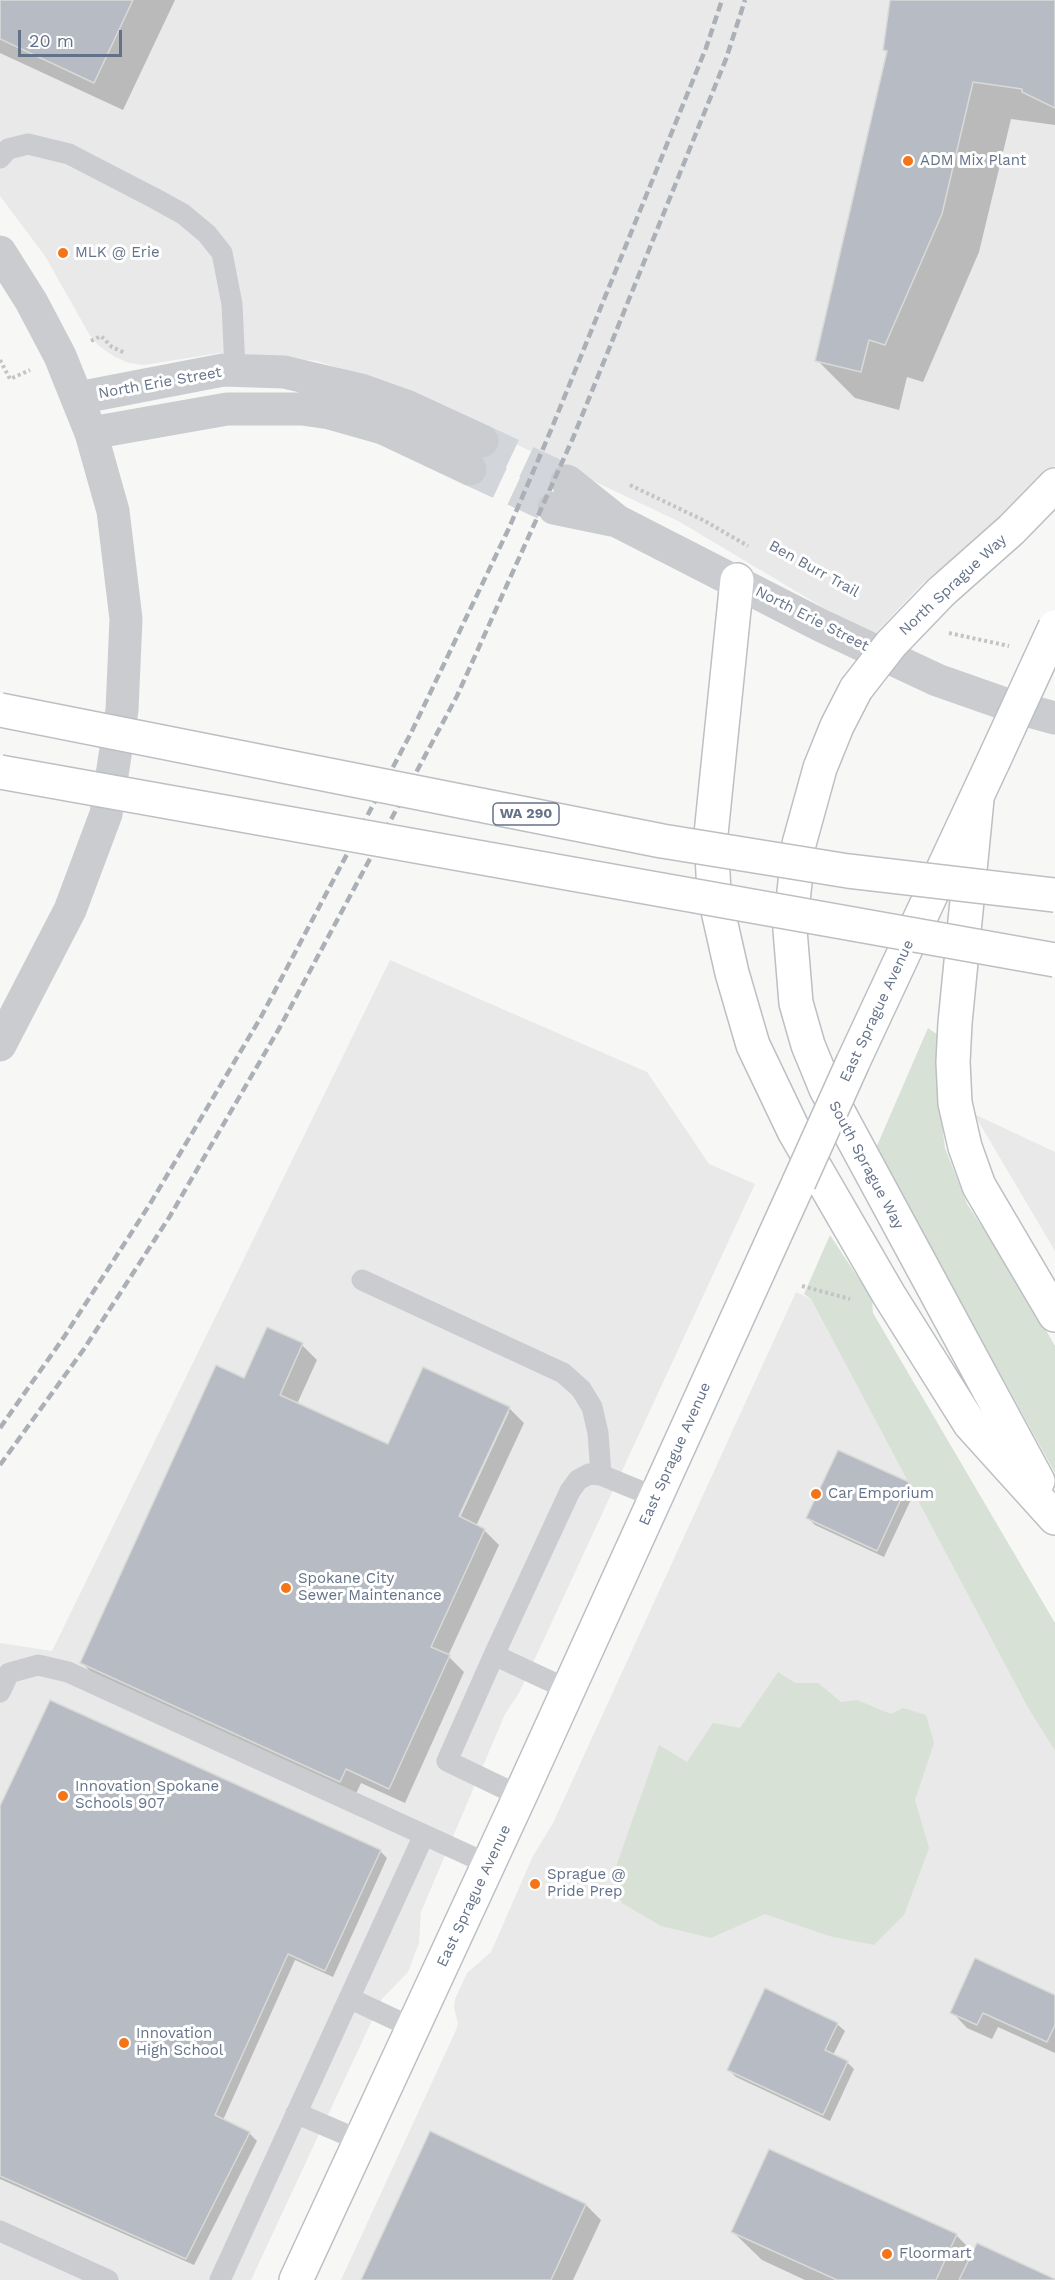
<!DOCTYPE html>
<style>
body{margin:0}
#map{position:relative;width:1055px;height:2280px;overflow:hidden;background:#f7f8f5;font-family:"Work Sans",sans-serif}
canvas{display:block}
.scale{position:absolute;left:18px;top:30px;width:104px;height:27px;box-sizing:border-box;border:3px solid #647289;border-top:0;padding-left:8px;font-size:18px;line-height:21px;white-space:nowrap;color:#647289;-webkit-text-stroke:4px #fff;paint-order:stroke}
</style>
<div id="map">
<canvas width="1055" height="2280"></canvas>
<div class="scale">20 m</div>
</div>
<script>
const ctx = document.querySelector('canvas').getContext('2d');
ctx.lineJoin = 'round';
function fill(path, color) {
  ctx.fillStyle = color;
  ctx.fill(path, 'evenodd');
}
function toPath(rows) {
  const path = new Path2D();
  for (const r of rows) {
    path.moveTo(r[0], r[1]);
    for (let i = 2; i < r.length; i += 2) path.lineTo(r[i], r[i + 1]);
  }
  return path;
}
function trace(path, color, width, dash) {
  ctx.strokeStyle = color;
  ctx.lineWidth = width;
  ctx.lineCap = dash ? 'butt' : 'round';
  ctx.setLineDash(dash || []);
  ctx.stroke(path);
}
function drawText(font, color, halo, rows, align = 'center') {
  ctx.font = font + ' "Work Sans",sans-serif';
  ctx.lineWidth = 6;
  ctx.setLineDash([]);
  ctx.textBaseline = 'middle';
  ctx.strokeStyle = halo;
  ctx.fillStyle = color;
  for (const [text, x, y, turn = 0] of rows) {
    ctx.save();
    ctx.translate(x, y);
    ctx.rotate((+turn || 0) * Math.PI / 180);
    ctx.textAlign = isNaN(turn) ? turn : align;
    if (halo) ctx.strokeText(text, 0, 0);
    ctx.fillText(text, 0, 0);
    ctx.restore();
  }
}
fill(toPath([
 [0,0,1055,0,1055,465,1032,493,922,584,874,635,834,614,680,522,387,383,317,361,272,356,219,353,144,365,129,363,115,357,99,346,89,334,45,256,0,196],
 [390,960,647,1072,709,1164,755,1184,519,1693,505,1714,421,1912,419,1943,408,1972,382,1999,251,2280,0,2280,0,1643,52,1651],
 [974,1114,1055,1152,1055,1251],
 [796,1292,811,1299,1028,1708,1055,1751,1055,2280,341,2280,456,2030,458,2023,454,2008,455,1999,467,1973,491,1952,533,1856,553,1823]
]), '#e8e9e8');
fill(toPath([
 [928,1028,938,1035,938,1093,945,1148,967,1204,1015,1276,1055,1346,1055,1473,876,1148],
 [830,1235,872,1299,873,1313,1055,1623,1055,1751,1028,1708,811,1299,804,1294],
 [778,1672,795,1683,818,1683,841,1702,857,1700,891,1714,903,1708,926,1715,934,1743,915,1800,929,1848,904,1915,874,1945,829,1936,765,1914,711,1938,661,1926,622,1903,612,1878,659,1745,687,1762,713,1723,740,1728]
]), '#d8e1d5');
fill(toPath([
 [0,0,175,0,123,110,0,53],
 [892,0,1055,0,1055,125,1011,119,979,252,923,382,907,377,899,410,855,398,817,360,888,53,884,49],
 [302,1345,317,1360,297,1404,388,1446,509,1408,524,1423,476,1526,484,1530,499,1545,448,1656,464,1672,405,1803,361,1783,355,1796,97,1678,81,1662,244,1380],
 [505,1412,509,1412,457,1524,455,1523],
 [908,1484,915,1491,884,1557,815,1525,808,1518],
 [0,1810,380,1851,387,1858,333,1977,295,1960,223,2120,249,2133,257,2141,194,2265,0,2179],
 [1055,1997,1055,2053,998,2027,992,2039,967,2028,952,2012],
 [837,2024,845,2031,833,2055,847,2062,854,2069,830,2121,736,2077,728,2069],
 [431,2133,586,2205,601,2220,573,2280,363,2280],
 [769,2151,956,2235,974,2253,1053,2280,805,2280,762,2260,733,2232]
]), '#0003');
const building = toPath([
 [0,0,133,0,94,83,0,39,0,0],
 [890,0,1055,0,1055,108,1022,92,1022,89,973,82,942,214,885,345,869,340,861,372,815,361,887,51,883,50,890,0],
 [267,1327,303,1343,280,1395,388,1444,423,1367,510,1407,459,1516,485,1529,431,1647,450,1655,389,1789,346,1769,340,1782,80,1663,216,1365,244,1378,267,1327],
 [838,1450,909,1482,877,1551,806,1518,838,1450],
 [50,1700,381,1850,325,1971,288,1954,215,2115,250,2132,186,2259,0,2176,0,1806,50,1700],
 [975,1958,1055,1995,1055,2025,1047,2042,983,2013,977,2025,950,2013,975,1958],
 [765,1988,838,2023,825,2050,848,2061,823,2115,727,2070,765,1988],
 [430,2131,586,2204,551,2280,361,2280,430,2131],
 [769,2149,957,2234,936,2280,837,2280,731,2232,769,2149],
 [977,2243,1055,2279,1055,2280,959,2280,977,2243]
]);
fill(building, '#b7bcc4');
trace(building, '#d9dad7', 1.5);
trace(toPath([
 [482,441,567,481],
 [470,469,554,508]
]), '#d2d6da', 33, [33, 16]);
const primary = toPath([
 [737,580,711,834,714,893,732,973,753,1045,794,1131,889,1295,970,1424,1055,1518],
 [941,592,1011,530,1055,485],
 [856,689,837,726,820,768,799,844,790,930,796,1003,808,1045,826,1089,1038,1481],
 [977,799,955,1023,953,1062,955,1103,965,1147,979,1186,1055,1315],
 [853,1062,993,762],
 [296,2280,520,1796,799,1182]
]);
trace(primary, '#bcbfc3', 36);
trace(toPath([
 [91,341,101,336,112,347,125,353],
 [0,360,10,379,30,370],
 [630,485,703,520,748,546],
 [949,633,1009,646],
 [802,1286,850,1299]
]), '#c2c4c6', 4, [3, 3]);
trace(toPath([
 [0,158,8,149,28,144,69,154,154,198,183,214,207,234,222,253,232,304,235,370],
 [362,1280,563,1373,581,1389,592,1407,598,1433,601,1475],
 [494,1655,567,1689],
 [0,1692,9,1673,38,1665,68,1672,488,1864],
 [520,1796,447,1761,494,1655,570,1491,578,1480,589,1474,601,1475,655,1497],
 [349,1998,413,2028],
 [296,2113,361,2141],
 [0,2231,108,2280],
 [220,2280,424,1835]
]), '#caccd0', 21);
trace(toPath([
 [78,398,223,370,284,372,361,390,406,406,482,441],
 [91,433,227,409,302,409,330,413,383,428,470,469],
 [567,481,617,521,822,626,937,680,1011,706,1055,718],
 [554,508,612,520]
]), '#caccd0', 33);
trace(toPath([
 [0,252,31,301,60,356,91,433,113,511,126,619,122,710,106,814,70,910,0,1045]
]), '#caccd0', 33);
trace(primary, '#fff', 33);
trace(toPath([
 [0,1428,64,1337,150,1204,261,1017,411,733,509,528,551,430,706,48,722,0],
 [0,1465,84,1349,170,1216,280,1027,457,696,573,438,726,59,745,0]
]), '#abafb6', 4.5, [9, 4.5]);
const primaryBridge = toPath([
 [856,689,891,644,941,592],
 [993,762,1055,627],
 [799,1182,853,1062]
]);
const motorwayBridge = toPath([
 [0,710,662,841,848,871,1055,895],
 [0,772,1055,960]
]);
trace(primaryBridge, '#bcbfc3', 36, []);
trace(motorwayBridge, '#bdbfc3', 36, []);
trace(primaryBridge, '#fff', 33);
trace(motorwayBridge, '#fff', 33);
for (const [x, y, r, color] of [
 [908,161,6,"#f57418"],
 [63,253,6,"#f57418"],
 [816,1494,6,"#f57418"],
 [286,1588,6,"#f57418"],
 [63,1796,6,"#f57418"],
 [535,1884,6,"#f57418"],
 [124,2043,6,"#f57418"],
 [887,2254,6,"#f57418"]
]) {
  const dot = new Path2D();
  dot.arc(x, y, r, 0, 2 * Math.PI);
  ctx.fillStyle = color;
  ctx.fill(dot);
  trace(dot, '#fff', 2);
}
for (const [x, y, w] of [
 [526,814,66]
]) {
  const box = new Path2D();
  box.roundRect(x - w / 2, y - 11, w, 22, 4.5);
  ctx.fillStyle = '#fff';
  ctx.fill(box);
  trace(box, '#647289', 1.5);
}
drawText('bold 14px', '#647289', null, [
 ["WA 290",526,814]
]);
drawText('15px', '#647289', '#fff', [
 ["ADM Mix Plant",920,161],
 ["MLK @ Erie",75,253],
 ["Car Emporium",828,1494],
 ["Spokane City",298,1579],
 ["Sewer Maintenance",298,1596],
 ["Innovation Spokane",75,1787],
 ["Schools 907",75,1804],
 ["Sprague @",547,1875],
 ["Pride Prep",547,1892],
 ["Innovation",136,2034],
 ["High School",136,2051],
 ["Floormart",899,2254]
], 'left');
drawText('15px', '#647289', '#fff', [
 ["North Erie Street",160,383,-10],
 ["Ben Burr Trail",814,569,29],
 ["North Sprague Way",953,585,-43],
 ["North Erie Street",812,619,27],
 ["East Sprague Avenue",877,1011,-65],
 ["South Sprague Way",866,1165,62],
 ["East Sprague Avenue",675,1454,-66],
 ["East Sprague Avenue",474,1896,-65]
]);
</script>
